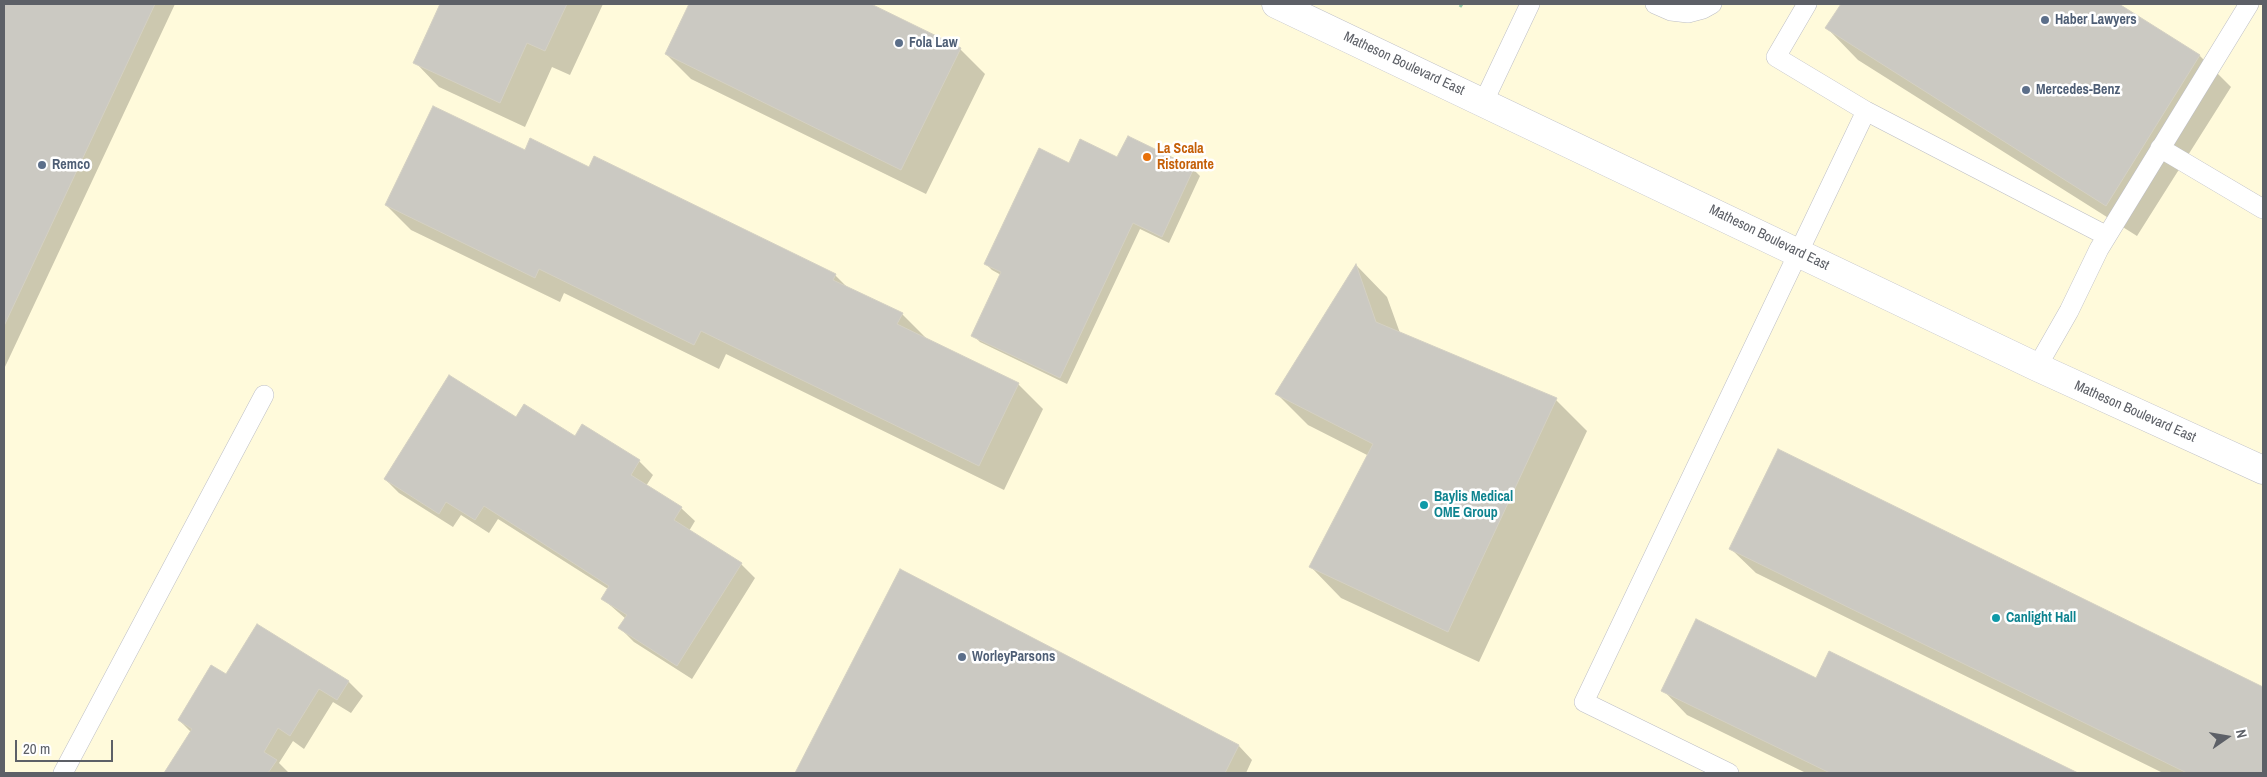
<!DOCTYPE html>
<style>
body{margin:0}
#map{position:relative;width:2267px;height:777px;overflow:hidden;background:#f0efe5;font-family:"Archivo Narrow",sans-serif}
canvas{display:block}
.frame{position:absolute;inset:0;border:5px solid #5d6067;pointer-events:none}
.north{position:absolute;left:2202px;top:712px;width:50px;height:50px;-webkit-text-stroke:4px #fff;paint-order:stroke;rotate:77deg;font-size:14px;font-weight:700;line-height:20px;text-align:center;color:#5d6067}
.north::after{content:'';display:block;margin:auto;width:18px;height:22px;background:#5d6067;clip-path:polygon(50% 0,100% 100%,50% 72%,0 100%)}
.scale{position:absolute;left:15px;top:740px;width:98px;height:22px;box-sizing:border-box;border:2px solid #5d6067;border-top:0;padding-left:6px;font-size:15px;line-height:18px;white-space:nowrap;color:#5d6067;-webkit-text-stroke:4px #fff;paint-order:stroke}
</style>
<div id="map">
<canvas width="2267" height="777"></canvas>
<div class="frame"></div>
<div class="north">N</div>
<div class="scale">20 m</div>
</div>
<script>
const ctx = document.querySelector('canvas').getContext('2d');
ctx.lineJoin = 'round';
function fill(path, color) {
  ctx.fillStyle = color;
  ctx.fill(path, 'evenodd');
}
function toPath(rows) {
  const path = new Path2D();
  for (const r of rows) {
    path.moveTo(r[0], r[1]);
    for (let i = 2; i < r.length; i += 2) path.lineTo(r[i], r[i + 1]);
  }
  return path;
}
function trace(path, color, width, dash) {
  ctx.strokeStyle = color;
  ctx.lineWidth = width;
  ctx.lineCap = dash ? 'butt' : 'round';
  ctx.setLineDash(dash || []);
  ctx.stroke(path);
}
function drawText(font, color, halo, rows, align = 'center') {
  ctx.font = font + ' "Archivo Narrow",sans-serif';
  ctx.lineWidth = 5;
  ctx.setLineDash([]);
  ctx.textBaseline = 'middle';
  ctx.strokeStyle = halo;
  ctx.fillStyle = color;
  for (const [text, x, y, turn = 0] of rows) {
    ctx.save();
    ctx.translate(x, y);
    ctx.rotate((+turn || 0) * Math.PI / 180);
    ctx.textAlign = isNaN(turn) ? turn : align;
    if (halo) ctx.strokeText(text, 0, 0);
    ctx.fillText(text, 0, 0);
    ctx.restore();
  }
}
fill(toPath([
 [4,4,2263,4,2263,773,4,773]
]), '#fffadb');
fill(toPath([
 [4,4,175,4,4,369],
 [441,4,603,4,570,75,552,67,525,127,439,87,415,62],
 [691,4,868,4,960,49,985,74,926,194,691,79,666,54],
 [1842,4,2117,4,2200,56,2231,87,2137,236,1858,60,1827,28],
 [525,152,589,169,595,158,835,275,848,288,902,314,927,339,1018,384,1043,409,1004,490,726,354,719,369,564,293,560,302,411,230,386,205],
 [1118,159,1193,169,1200,176,1169,243,1140,229,1067,384,980,342,973,335,1001,275,992,270,985,263,1069,165],
 [1357,266,1387,297,1400,333,1556,400,1587,431,1479,662,1341,598,1310,566,1369,456,1308,425,1277,394],
 [516,419,639,461,653,475,646,486,681,508,695,521,689,531,741,564,755,578,692,679,634,642,620,628,626,619,603,599,608,589,498,519,489,533,461,515,453,527,399,493,385,479],
 [1779,451,2263,688,2263,773,2163,773,1756,573,1731,549],
 [901,570,1239,746,1252,760,1246,773,796,773],
 [257,625,349,682,363,696,351,713,333,702,304,749,293,741,279,763,289,773,166,773,191,732,179,720,226,676],
 [1829,653,2076,773,1806,773,1687,715,1663,690,1817,679]
]), '#0003');
const building = toPath([
 [4,4,155,4,4,326,4,4],
 [440,4,567,4,545,51,527,43,500,103,413,63,440,4],
 [689,4,871,4,961,48,901,170,665,54,689,4],
 [1841,4,2119,4,2200,55,2106,206,1825,28,1841,4],
 [433,106,525,150,530,138,589,167,594,156,836,274,833,280,903,313,897,324,1019,383,979,466,701,331,694,345,539,269,535,278,385,205,433,106],
 [1128,136,1194,168,1162,237,1133,223,1060,378,971,336,1001,272,984,264,1039,148,1069,163,1080,139,1117,157,1128,136],
 [1356,264,1376,322,1557,398,1448,632,1309,567,1373,444,1275,394,1356,264],
 [449,375,516,417,524,404,575,436,582,424,640,460,631,475,682,507,674,520,742,563,677,666,618,628,627,615,601,599,609,586,536,539,484,506,475,520,446,502,439,514,384,479,449,375],
 [1778,449,2263,687,2263,773,2187,773,1729,549,1778,449],
 [900,569,1239,745,1225,773,795,773,900,569],
 [1696,619,1816,678,1829,651,2078,773,1830,773,1661,691,1696,619],
 [257,624,349,681,337,700,319,689,290,736,278,728,264,752,277,760,268,773,164,773,192,729,178,720,211,665,226,674,257,624]
]);
fill(building, '#cbc9c2');
trace(building, '#d5d1c3', 1);
const service = toPath([
 [1655,4,1671,11,1688,13,1703,9,1712,4],
 [1807,4,1776,57,1866,111,2107,236],
 [1484,101,1530,4],
 [2160,148,2263,209],
 [2037,367,2069,311,2099,249,2249,4],
 [63,773,264,395],
 [1729,773,1584,702,1866,111]
]);
const tertiary = toPath([
 [1276,4,2037,367,2263,470]
]);
trace(service, '#bdbec5', 20);
trace(tertiary, '#bdbec5', 29);
trace(toPath([
 [1460,7,1462,4]
]), '#98cbac', 3, [5, 2.5]);
trace(service, '#fff', 19);
trace(tertiary, '#fff', 28);
for (const [x, y, r, color] of [
 [2045,20,5,"#5c6f8a"],
 [899,43,5,"#5c6f8a"],
 [2026,90,5,"#5c6f8a"],
 [1147,157,5,"#e8710a"],
 [42,165,5,"#5c6f8a"],
 [1424,505,5,"#0f9aa8"],
 [1996,618,5,"#0f9aa8"],
 [962,657,5,"#5c6f8a"]
]) {
  const dot = new Path2D();
  dot.arc(x, y, r, 0, 2 * Math.PI);
  ctx.fillStyle = color;
  ctx.fill(dot);
  trace(dot, '#fff', 2);
}
drawText('bold 14px', '#4e5e75', '#fff', [
 ["Haber Lawyers",2055,20],
 ["Fola Law",909,43],
 ["Mercedes-Benz",2036,90],
 ["Remco",52,165],
 ["WorleyParsons",972,657]
], 'left');
drawText('14px', '#5d6067', '#fff', [
 ["Matheson Boulevard East",1404,64,25],
 ["Matheson Boulevard East",1769,238,26],
 ["Matheson Boulevard East",2135,412,24]
]);
drawText('bold 14px', '#c56008', '#fff', [
 ["La Scala",1157,149],
 ["Ristorante",1157,165]
], 'left');
drawText('bold 14px', '#0d838f', '#fff', [
 ["Baylis Medical",1434,497],
 ["OME Group",1434,513],
 ["Canlight Hall",2006,618]
], 'left');
</script>
